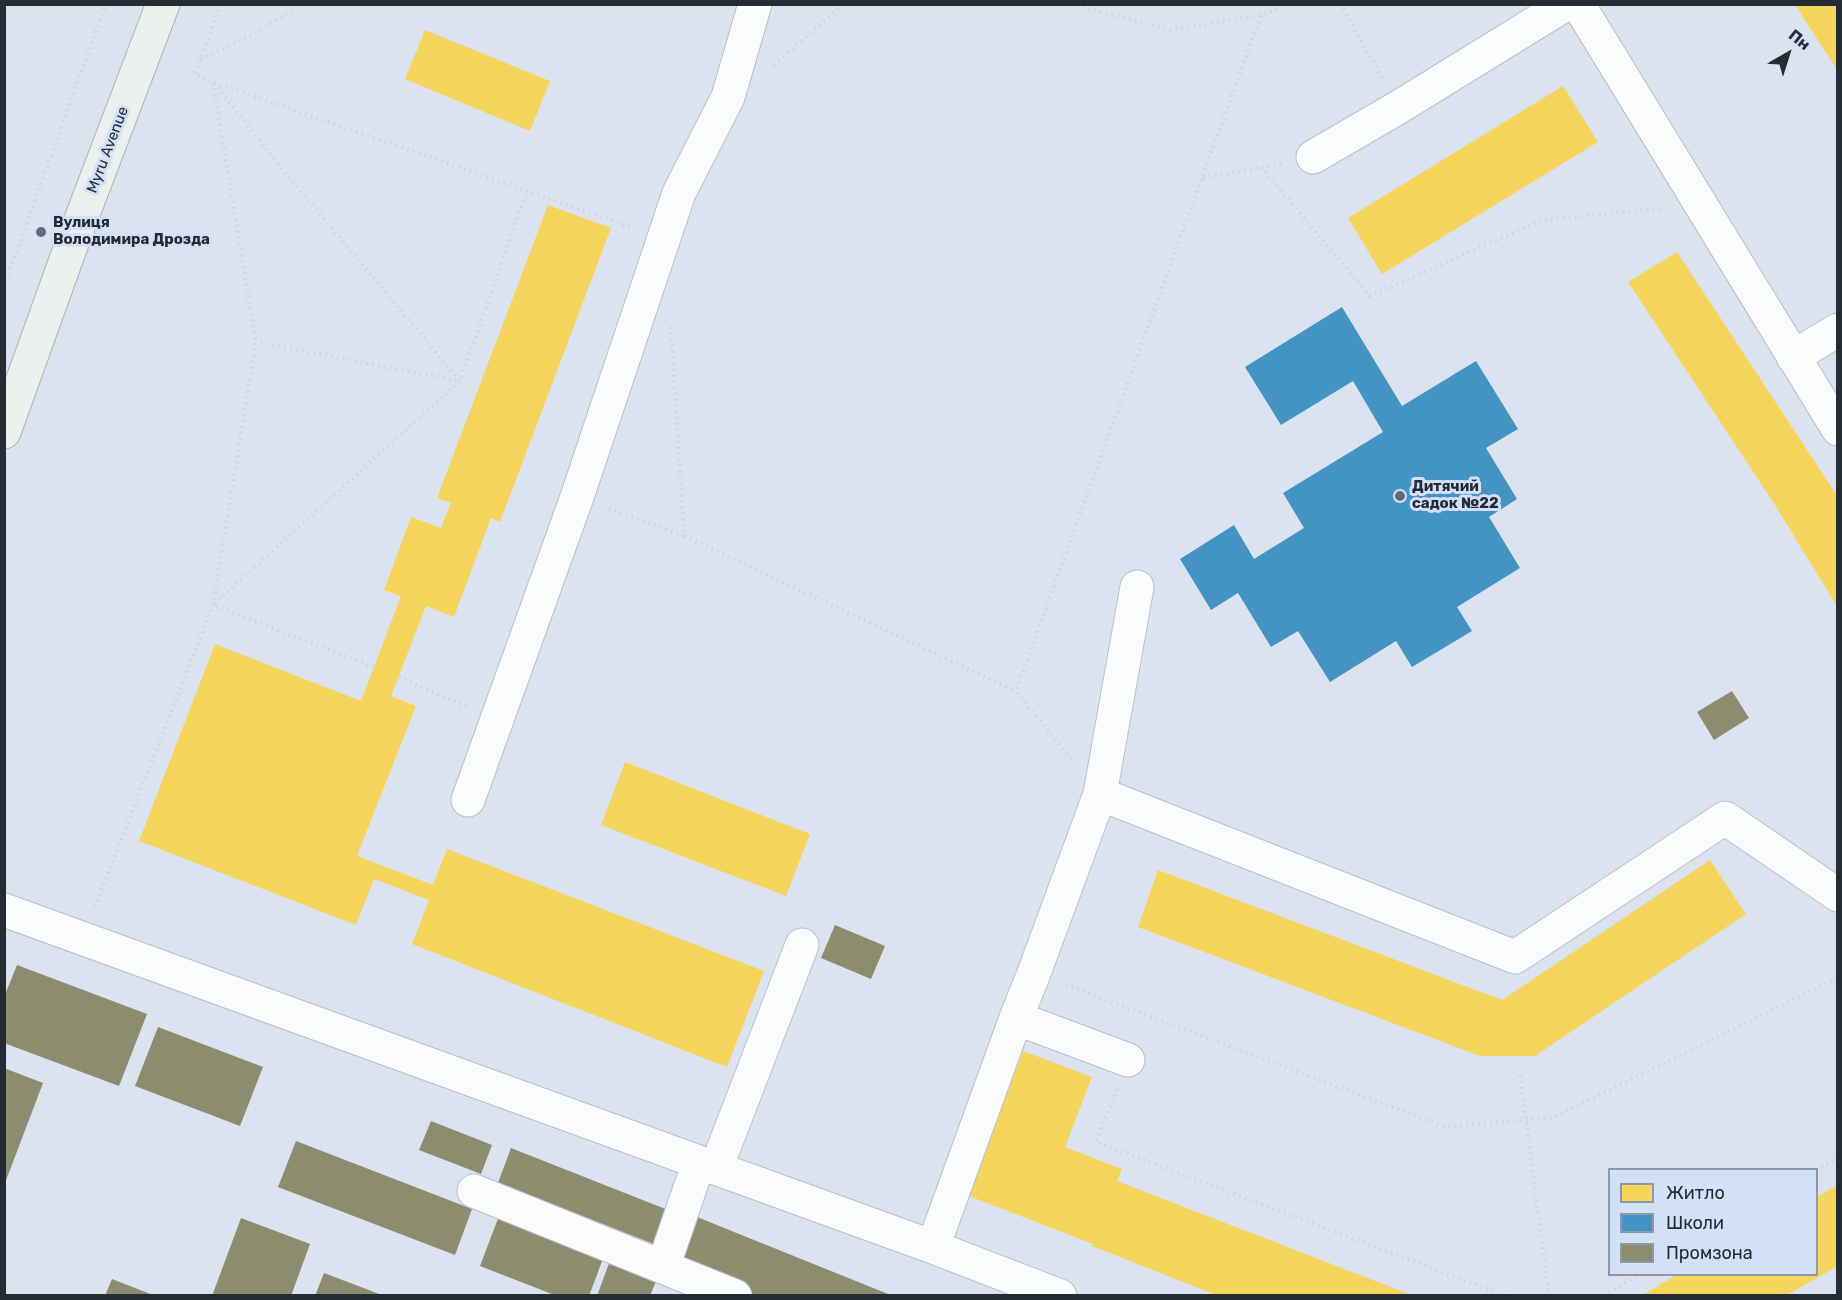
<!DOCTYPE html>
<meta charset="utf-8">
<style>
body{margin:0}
#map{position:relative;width:1842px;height:1300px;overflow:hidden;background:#dbe3f0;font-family:Rubik,sans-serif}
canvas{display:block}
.frame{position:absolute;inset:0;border:6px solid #252b33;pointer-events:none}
.legend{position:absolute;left:1608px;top:1168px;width:210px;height:108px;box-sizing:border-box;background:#d3e1f8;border:2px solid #8d98a9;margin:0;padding:8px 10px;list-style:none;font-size:18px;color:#252b33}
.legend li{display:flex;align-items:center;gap:12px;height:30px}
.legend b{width:30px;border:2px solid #8d98a9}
.north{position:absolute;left:1758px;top:24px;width:60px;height:60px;-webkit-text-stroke:4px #d3e1f8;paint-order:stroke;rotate:39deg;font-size:16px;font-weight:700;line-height:24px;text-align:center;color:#252b33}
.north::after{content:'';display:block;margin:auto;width:21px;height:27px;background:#252b33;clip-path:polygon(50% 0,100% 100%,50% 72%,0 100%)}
</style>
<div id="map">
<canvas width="1842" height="1300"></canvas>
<div class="frame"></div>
<ul class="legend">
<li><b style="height:16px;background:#f6d55c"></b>Житло</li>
<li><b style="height:16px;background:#4393c3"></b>Школи</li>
<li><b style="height:16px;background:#8c8c6e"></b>Промзона</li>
</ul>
<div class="north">Пн</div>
</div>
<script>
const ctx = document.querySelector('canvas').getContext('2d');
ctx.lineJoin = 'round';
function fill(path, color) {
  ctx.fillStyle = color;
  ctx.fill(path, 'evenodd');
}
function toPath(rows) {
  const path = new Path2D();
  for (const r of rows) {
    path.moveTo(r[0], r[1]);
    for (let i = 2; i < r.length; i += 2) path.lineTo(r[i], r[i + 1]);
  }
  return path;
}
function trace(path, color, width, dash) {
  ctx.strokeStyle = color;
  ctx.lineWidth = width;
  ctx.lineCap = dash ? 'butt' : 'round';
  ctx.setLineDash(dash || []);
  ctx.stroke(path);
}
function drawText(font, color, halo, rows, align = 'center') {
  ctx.font = font + ' Rubik,sans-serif';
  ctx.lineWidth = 6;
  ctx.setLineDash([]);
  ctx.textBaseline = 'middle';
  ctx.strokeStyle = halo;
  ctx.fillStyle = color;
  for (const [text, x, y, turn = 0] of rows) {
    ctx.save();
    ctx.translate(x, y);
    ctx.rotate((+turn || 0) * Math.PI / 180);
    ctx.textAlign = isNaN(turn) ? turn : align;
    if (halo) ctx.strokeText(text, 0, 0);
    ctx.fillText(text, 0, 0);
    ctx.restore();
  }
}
fill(toPath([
 [1795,5,1838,5,1838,71],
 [425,30,550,81,530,131,405,79],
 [1563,86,1598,142,1382,274,1348,218],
 [548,205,611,228,500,522,491,518,454,617,426,606,391,696,416,706,357,856,433,885,447,849,764,971,727,1067,412,944,429,900,374,879,356,925,139,841,215,644,361,701,401,596,384,590,411,517,441,528,451,503,437,498],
 [1677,252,1838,497,1838,608,1775,505,1628,282],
 [625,762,810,834,786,896,601,825],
 [1710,860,1746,914,1535,1056,1480,1056,1138,927,1158,870,1502,1000],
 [1023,1051,1092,1077,1065,1147,1122,1169,1117,1181,1414,1296,1218,1296,1092,1246,1093,1244,969,1196],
 [1838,1185,1838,1266,1785,1296,1641,1296,1678,1274,1816,1274,1816,1197]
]), '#f6d55c');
fill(toPath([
 [1342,307,1402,406,1476,361,1518,429,1486,448,1517,499,1489,517,1520,568,1457,607,1472,631,1412,667,1396,641,1330,682,1298,631,1271,647,1238,593,1211,610,1180,559,1234,525,1254,559,1304,528,1283,493,1383,432,1353,381,1281,425,1245,367]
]), '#4393c3');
fill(toPath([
 [1732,691,1749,718,1714,740,1697,712],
 [835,925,885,946,871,979,821,958],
 [17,965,147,1014,119,1086,4,1043,4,997],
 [158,1027,263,1067,240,1126,135,1086],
 [4,1068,43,1083,5,1183,4,1183],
 [431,1121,492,1145,481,1174,419,1150],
 [296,1141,472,1209,455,1255,278,1187],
 [511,1148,668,1210,654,1244,498,1183],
 [499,1216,604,1256,589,1296,557,1296,480,1266],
 [697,1217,893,1296,756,1296,678,1264],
 [241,1218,310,1244,291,1296,212,1296],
 [611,1258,658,1276,650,1296,597,1296],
 [324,1273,382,1295,382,1296,315,1296],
 [112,1279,153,1295,153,1296,105,1296]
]), '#8c8c6e');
const minor = toPath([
 [1578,4,1838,429],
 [1313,157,1399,107,1566,4],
 [1793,357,1838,330],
 [1100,794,1137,587],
 [468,800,577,497,679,193,728,97,755,4],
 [4,910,933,1247,1060,1296],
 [1016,1018,1128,1060],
 [716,1168,802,945],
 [474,1191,735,1296],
 [933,1247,1016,1018,1034,973,1100,794,1515,957,1725,818,1838,895],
 [663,1267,699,1162]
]);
const major = toPath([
 [4,432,72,243,163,4]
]);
trace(minor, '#b9bfc9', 35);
trace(major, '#aeb6b5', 35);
trace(toPath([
 [221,4,195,74,213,82,634,228],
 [1071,4,1170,30,1261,15,1291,4],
 [1340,4,1383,79],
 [201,59,254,34,302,4],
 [774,65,843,4],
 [214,83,292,181,460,381,256,342],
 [1261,167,1370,296,1542,220,1664,208],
 [1203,178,1281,164],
 [4,286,106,4],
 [671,327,684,536,1016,691],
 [609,509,684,536],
 [374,667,213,605,460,381,527,191],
 [399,677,467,707],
 [1071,759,1016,691,1261,15],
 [95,907,213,605,256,342,213,82],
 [1066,985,1446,1127,1555,1117,1838,978],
 [1520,1075,1549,1296],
 [1117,1089,1096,1142,1506,1296],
 [1816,1170,1838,1157],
 [1604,1296,1639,1274]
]), '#d2d5d8', 4, [1.5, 4.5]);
trace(minor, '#fafbfd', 33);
trace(major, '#ecf0ed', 33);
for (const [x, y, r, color] of [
 [41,232,6,"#656b75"],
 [1400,496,6,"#656b75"]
]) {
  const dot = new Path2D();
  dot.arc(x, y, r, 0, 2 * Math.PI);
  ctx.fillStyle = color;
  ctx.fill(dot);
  trace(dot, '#d3e1f8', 2);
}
drawText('15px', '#252b33', '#d3e1f8', [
 ["Myru Avenue",108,150,-69]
]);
drawText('bold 15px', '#252b33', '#d3e1f8', [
 ["Вулиця",53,223],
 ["Володимира Дрозда",53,240],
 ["Дитячий",1412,487],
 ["садок №22",1412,504]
], 'left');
</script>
